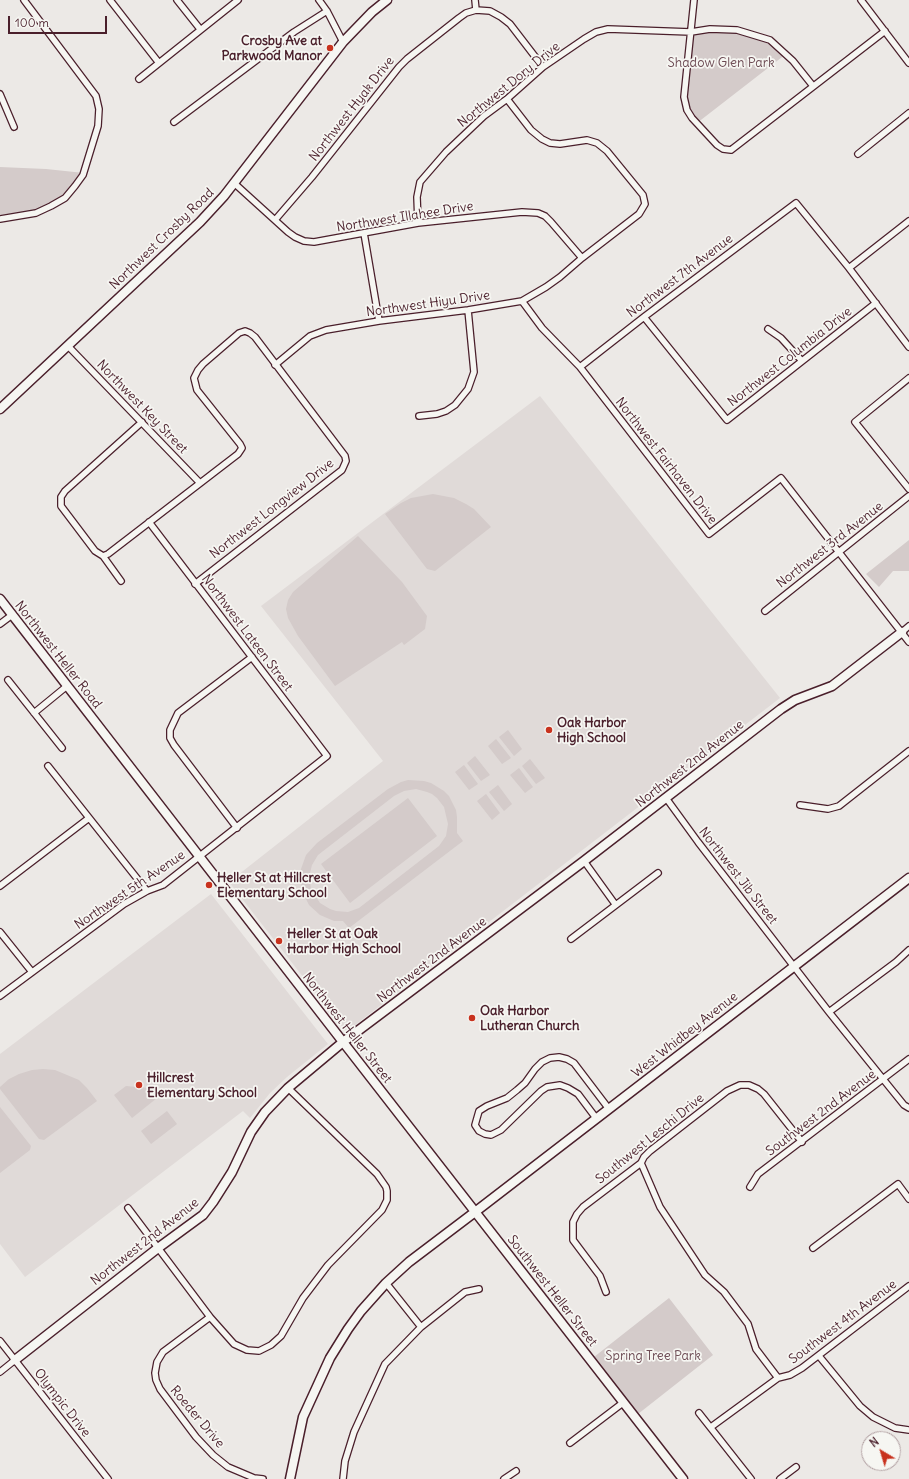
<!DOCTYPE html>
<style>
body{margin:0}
#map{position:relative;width:909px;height:1479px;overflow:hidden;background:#ece9e6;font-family:Delius,sans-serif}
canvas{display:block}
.north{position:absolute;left:861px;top:1431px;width:40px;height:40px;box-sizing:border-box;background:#f6f6f2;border:1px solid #b1a0a2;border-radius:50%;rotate:322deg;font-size:11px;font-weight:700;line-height:16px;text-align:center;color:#4a1f2b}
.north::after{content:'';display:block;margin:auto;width:14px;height:18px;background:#c8321e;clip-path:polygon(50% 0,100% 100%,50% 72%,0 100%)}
.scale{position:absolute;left:8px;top:16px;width:99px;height:18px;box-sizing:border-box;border:2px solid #4a1f2b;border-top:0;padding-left:5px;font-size:12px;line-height:14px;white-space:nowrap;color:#4a1f2b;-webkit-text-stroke:3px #f6f6f2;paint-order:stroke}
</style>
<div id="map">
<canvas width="909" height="1479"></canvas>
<div class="north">N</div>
<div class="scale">100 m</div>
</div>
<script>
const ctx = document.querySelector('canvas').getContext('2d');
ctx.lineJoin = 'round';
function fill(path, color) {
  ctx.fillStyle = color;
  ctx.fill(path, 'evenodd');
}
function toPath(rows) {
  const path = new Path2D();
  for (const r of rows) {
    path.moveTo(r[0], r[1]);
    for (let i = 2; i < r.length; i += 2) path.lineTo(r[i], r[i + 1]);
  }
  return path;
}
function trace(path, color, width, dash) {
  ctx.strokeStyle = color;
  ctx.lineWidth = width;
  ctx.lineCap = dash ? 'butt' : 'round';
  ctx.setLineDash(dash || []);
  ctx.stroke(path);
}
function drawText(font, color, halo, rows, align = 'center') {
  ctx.font = font + ' Delius,sans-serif';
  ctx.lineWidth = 3.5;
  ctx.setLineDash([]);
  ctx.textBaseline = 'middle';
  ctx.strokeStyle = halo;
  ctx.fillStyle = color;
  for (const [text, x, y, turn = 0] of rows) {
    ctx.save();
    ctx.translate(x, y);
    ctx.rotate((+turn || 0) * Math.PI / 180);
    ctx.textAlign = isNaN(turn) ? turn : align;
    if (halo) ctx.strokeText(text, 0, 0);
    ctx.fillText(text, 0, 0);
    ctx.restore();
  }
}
fill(toPath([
 [540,396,780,698,346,1032,229,882,383,761,261,606],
 [211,894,328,1044,287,1077,270,1093,250,1118,243,1111,25,1277,0,1244,0,1054]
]), '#e0dad8');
fill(toPath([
 [725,30,770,40,786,54,697,123,687,110,684,86,691,32],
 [0,167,46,169,84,173,75,186,51,206,0,219],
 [433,494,454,498,466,504,474,509,491,527,435,571,427,569,385,514,401,503,411,498],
 [358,536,402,582,427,616,425,629,404,645,402,642,335,686,298,636,288,618,286,609,288,600,293,592],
 [909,540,909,571,893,571,879,587,866,574],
 [508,730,522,749,514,756,499,737],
 [496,739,511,758,502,764,488,746],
 [475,756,490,775,481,781,467,763],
 [530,759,545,778,536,784,522,766],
 [464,765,478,784,469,790,455,772],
 [519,768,533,787,525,793,510,775],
 [408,780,424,781,431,783,444,791,449,796,456,810,457,817,457,833,463,841,349,928,343,921,334,921,320,915,309,905,302,891,300,876,301,869,306,855,317,843,388,789,401,782],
 [416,789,427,792,432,794,437,798,444,807,448,824,446,836,439,846,359,908,348,912,336,911,330,909,320,903,311,889,309,877,312,865,318,855,394,796,404,791],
 [498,785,512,804,504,811,489,792],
 [486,794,500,813,492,820,477,801],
 [408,798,437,836,350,903,321,864],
 [43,1069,55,1070,79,1080,87,1088,97,1101,44,1140,39,1139,0,1089,0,1087,9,1079,19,1074,32,1070],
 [126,1086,149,1088,157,1098,132,1118,114,1095],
 [0,1107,31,1146,30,1150,0,1173],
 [167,1111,177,1124,151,1144,141,1131],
 [669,1298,713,1355,638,1414,594,1357]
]), '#d4cbca');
const street = toPath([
 [110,0,159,63],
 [177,0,200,29],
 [319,0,327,11,343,42],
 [475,0,476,10,490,11,501,17,510,24,543,67],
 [694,0,684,97,687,110,692,118,717,145,723,149,731,150,885,31],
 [861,0,909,63],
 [139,79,238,0],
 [0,94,14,127],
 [174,122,294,32,327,11],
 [858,154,909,113],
 [234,183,288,232,295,237,304,241,314,242,418,223,522,212,538,213,545,216,551,222,582,258],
 [0,219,36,213,51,206,65,198,75,186,83,175,98,126,99,109,96,96,24,0],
 [275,220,312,177,399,67,407,59,459,18,466,13,476,10],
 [418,223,417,197,420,182,446,152,484,116,507,99,543,67,584,39,596,32,608,29,691,32,710,29,737,30,770,40,793,61,813,86],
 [364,233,379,321],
 [849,268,909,221],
 [522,301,542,328,580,367,709,534,781,478,909,642],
 [644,317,727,420,876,303],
 [768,329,781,338,802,361],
 [68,346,200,483],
 [275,365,310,336,326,330,379,321,468,310,522,301,546,287,560,277,582,258,639,214,645,204,643,195,607,151,597,143,587,140,560,144,550,143,542,139,531,130,507,99],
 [580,367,644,317,796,203,849,268,909,347],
 [909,378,855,422,909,489],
 [419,416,437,414,446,411,455,405,468,389,474,372,468,310],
 [142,422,65,491,61,497,61,506,95,551,103,556,108,554,238,454,242,448,240,444,197,390,194,378,198,370,203,364,239,333,245,331,250,333,255,337,345,456,346,461,342,470,195,584],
 [103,556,121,581],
 [765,611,909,496],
 [0,624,12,615],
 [902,632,909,626],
 [8,680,62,748],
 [34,713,67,686],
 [48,766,147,891],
 [666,798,698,842,829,1012,883,1079,904,1105,909,1108],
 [800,805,828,809,839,806,909,751],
 [237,828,174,745,170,738,170,730,178,713,252,657],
 [584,861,615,904],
 [0,886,89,818],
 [0,932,32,972],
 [571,939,658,873],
 [0,996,124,904,147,891,163,885,327,756,149,522],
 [829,1012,896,962,909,950],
 [596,1118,578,1094,568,1088,560,1085,547,1087,541,1091,501,1130,491,1135,485,1134,479,1131,475,1125,479,1111,487,1106,507,1098,517,1090,525,1083,535,1069,542,1062,550,1058,559,1057,567,1059,574,1063,609,1109],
 [641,1163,660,1207,705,1275,724,1292,748,1324,756,1349,778,1378],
 [750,1187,758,1174,909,1059],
 [128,1208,210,1317,234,1344,247,1350,259,1351,271,1345,281,1336,303,1298,328,1265,382,1210,387,1200,387,1191,386,1187,377,1174,288,1088],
 [813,1248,898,1184,909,1199],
 [386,1283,421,1327],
 [606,1292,600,1276,573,1240,573,1222,577,1214,583,1207,641,1163,644,1157,650,1151,727,1091,740,1085,749,1085,758,1089,764,1094,802,1142],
 [210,1317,163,1352,157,1362,155,1373,156,1380,160,1389,196,1437,213,1455,228,1467,254,1478,263,1479],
 [0,1341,108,1479],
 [819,1356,860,1406,873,1417,895,1428,909,1430],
 [0,1372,15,1360],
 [699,1413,751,1479],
 [711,1427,778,1378,790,1375,802,1368,909,1286],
 [570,1443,624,1402],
 [343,1479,345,1461,354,1432,385,1364,421,1327,465,1292,479,1289],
 [504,1479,516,1471],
 [780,1479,796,1467]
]);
const secondary = toPath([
 [0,409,200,222,224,196,343,42,372,12,387,0],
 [0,599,343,1042,683,1479],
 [15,1360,158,1248,203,1215,213,1202,232,1172,251,1132,265,1112,288,1088,343,1042,584,861,781,709,795,700,832,686,902,632],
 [290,1479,303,1417,330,1358,348,1329,361,1311,386,1283,409,1262,475,1212,909,878]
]);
trace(street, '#4a1f2b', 8);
trace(secondary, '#4a1f2b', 11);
trace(street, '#f6f6f2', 5.5);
trace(secondary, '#f6f6f2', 8);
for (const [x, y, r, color] of [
 [330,48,4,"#c8321e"],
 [549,730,4,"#c8321e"],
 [209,885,4,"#c8321e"],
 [279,941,4,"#c8321e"],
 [472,1018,4,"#c8321e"],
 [139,1085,4,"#c8321e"]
]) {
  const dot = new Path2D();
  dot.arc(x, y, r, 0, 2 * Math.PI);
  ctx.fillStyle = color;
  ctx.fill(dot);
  trace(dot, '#f6f6f2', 1.5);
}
drawText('bold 13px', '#4a1f2b', '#f6f6f2', [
 ["Crosby Ave at",322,41,"right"],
 ["Parkwood Manor",322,56,"right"],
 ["Oak Harbor",557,723],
 ["High School",557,738],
 ["Heller St at Hillcrest",217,878],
 ["Elementary School",217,893],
 ["Heller St at Oak",287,934],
 ["Harbor High School",287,949],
 ["Oak Harbor",480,1011],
 ["Lutheran Church",480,1026],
 ["Hillcrest",147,1078],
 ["Elementary School",147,1093]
], 'left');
drawText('13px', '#6c4a53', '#f6f6f2', [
 ["Shadow Glen Park",721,63],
 ["Spring Tree Park",653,1356]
]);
drawText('13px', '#4a1f2b', '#f6f6f2', [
 ["Northwest Dory Drive",509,85,-39],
 ["Northwest Hyak Drive",352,109,-52],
 ["Northwest Illahee Drive",405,217,-9],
 ["Northwest Crosby Road",162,239,-44],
 ["Northwest 7th Avenue",680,276,-37],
 ["Northwest Hiyu Drive",428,304,-8],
 ["Northwest Columbia Drive",790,357,-38],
 ["Northwest Key Street",142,407,46],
 ["Northwest Fairhaven Drive",666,461,52],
 ["Northwest Longview Drive",272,509,-38],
 ["Northwest 3rd Avenue",830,545,-38],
 ["Northwest Lateen Street",247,633,53],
 ["Northwest Heller Road",58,655,52],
 ["Northwest 2nd Avenue",690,764,-38],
 ["Northwest Jib Street",738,876,52],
 ["Northwest 5th Avenue",130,890,-34],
 ["Northwest 2nd Avenue",432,960,-37],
 ["Northwest Heller Street",347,1028,52],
 ["West Whidbey Avenue",685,1035,-38],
 ["Southwest 2nd Avenue",821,1113,-37],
 ["Southwest Leschi Drive",650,1139,-39],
 ["Northwest 2nd Avenue",145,1242,-38],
 ["Southwest Heller Street",552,1291,52],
 ["Southwest 4th Avenue",843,1322,-37],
 ["Olympic Drive",62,1403,52],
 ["Roeder Drive",197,1417,50]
]);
</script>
